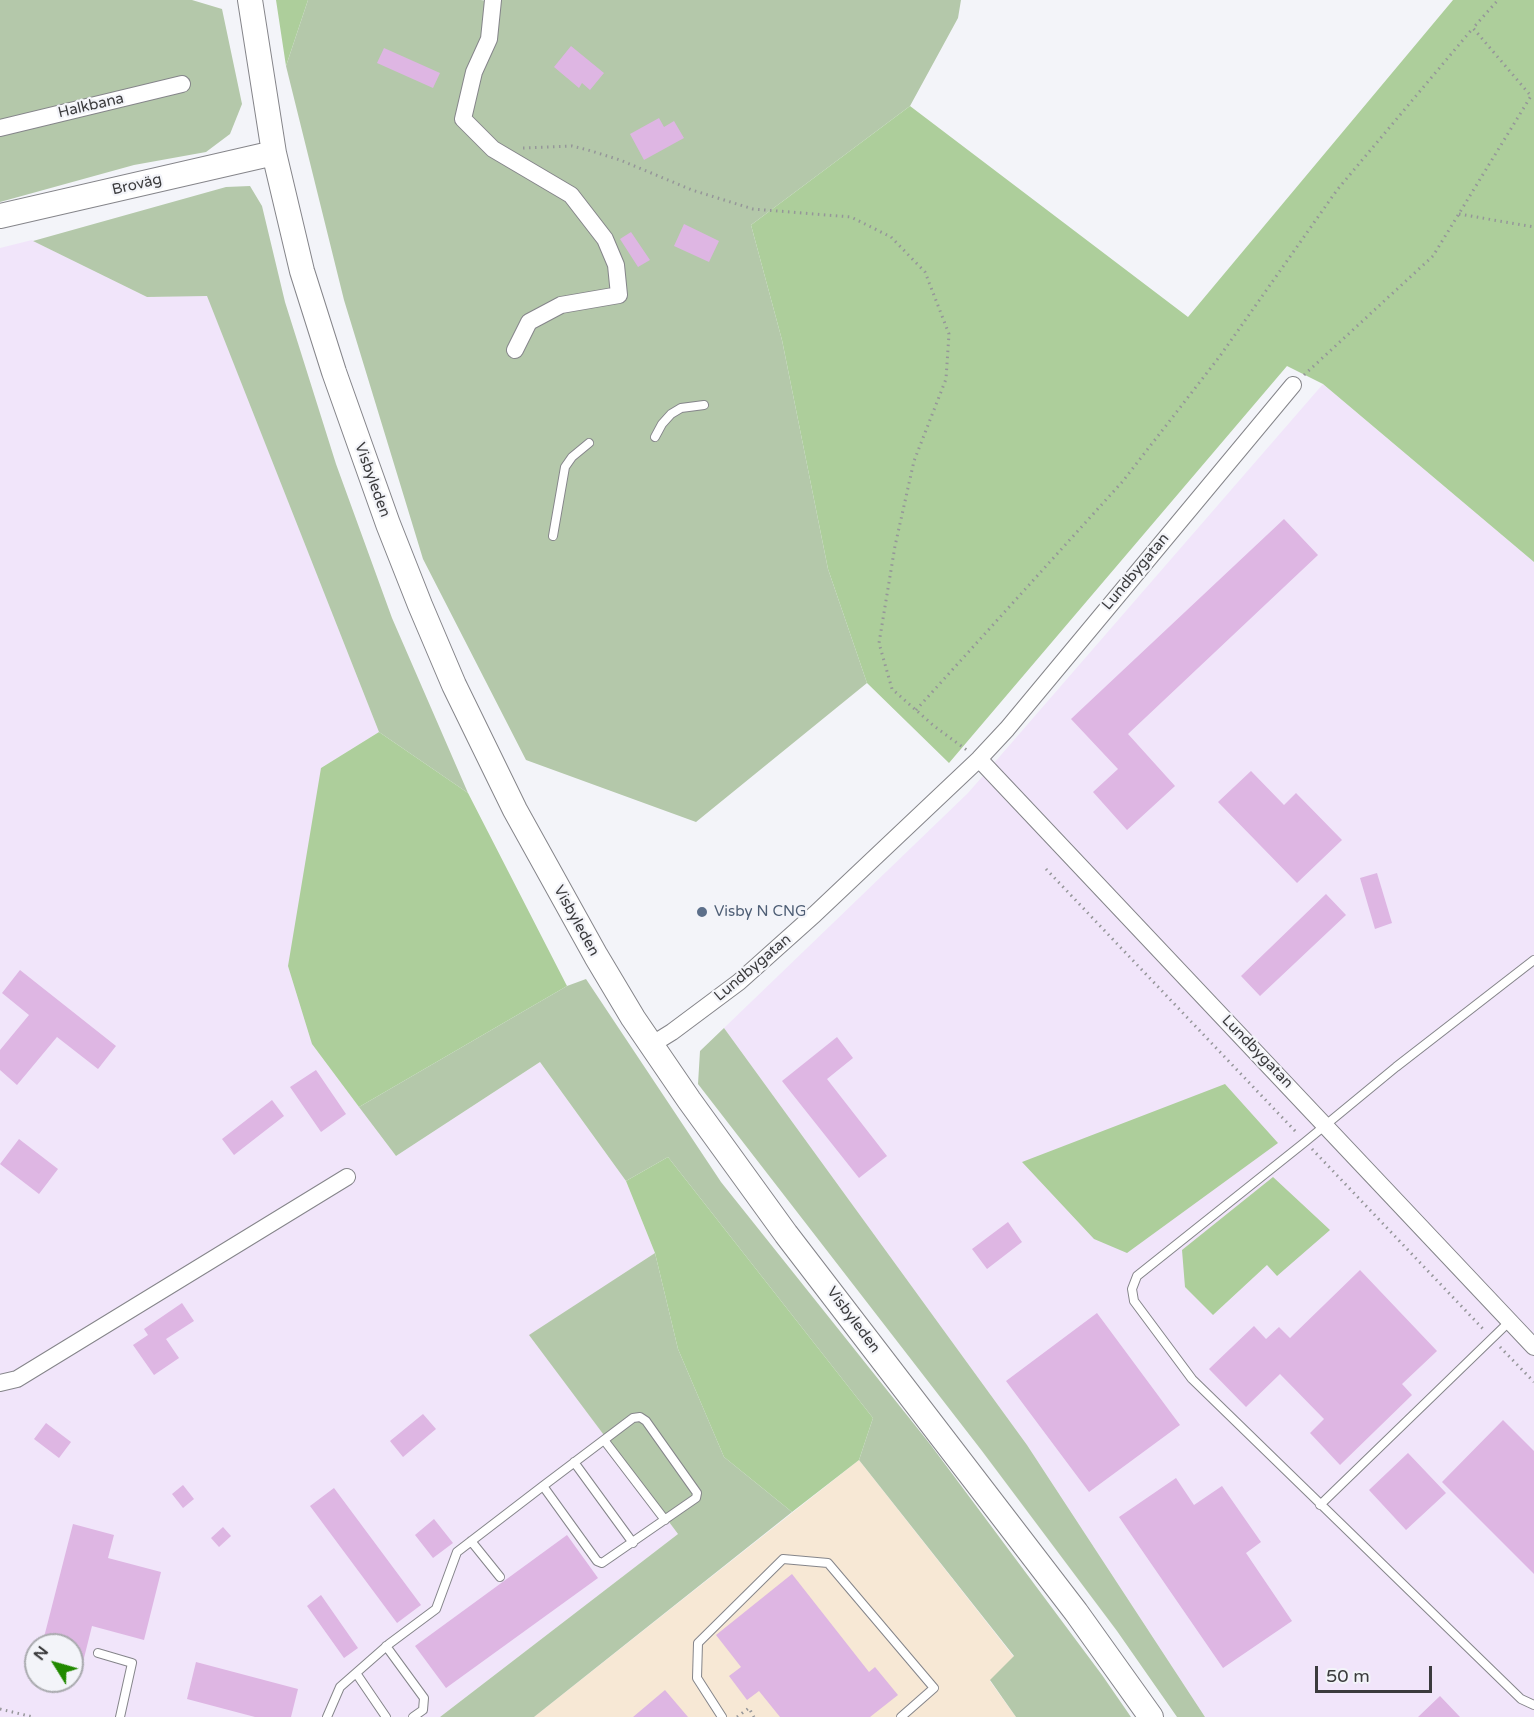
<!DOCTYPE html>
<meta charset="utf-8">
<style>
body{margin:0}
#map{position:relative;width:1534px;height:1717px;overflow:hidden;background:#f3f4f9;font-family:"Varela Round",sans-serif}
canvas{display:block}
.north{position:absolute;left:24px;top:1633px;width:60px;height:60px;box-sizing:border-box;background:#f3f4f9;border:2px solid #a9aaae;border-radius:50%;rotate:307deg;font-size:16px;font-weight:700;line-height:24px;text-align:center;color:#3b3b3d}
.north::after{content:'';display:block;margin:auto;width:21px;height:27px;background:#218900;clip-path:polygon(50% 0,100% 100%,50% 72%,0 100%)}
.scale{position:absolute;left:1315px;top:1666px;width:117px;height:27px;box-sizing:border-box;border:3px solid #3b3b3d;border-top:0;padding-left:8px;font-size:18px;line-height:21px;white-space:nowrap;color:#3b3b3d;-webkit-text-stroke:4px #f3f4f9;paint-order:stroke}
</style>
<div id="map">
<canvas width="1534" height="1717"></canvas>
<div class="north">N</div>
<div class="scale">50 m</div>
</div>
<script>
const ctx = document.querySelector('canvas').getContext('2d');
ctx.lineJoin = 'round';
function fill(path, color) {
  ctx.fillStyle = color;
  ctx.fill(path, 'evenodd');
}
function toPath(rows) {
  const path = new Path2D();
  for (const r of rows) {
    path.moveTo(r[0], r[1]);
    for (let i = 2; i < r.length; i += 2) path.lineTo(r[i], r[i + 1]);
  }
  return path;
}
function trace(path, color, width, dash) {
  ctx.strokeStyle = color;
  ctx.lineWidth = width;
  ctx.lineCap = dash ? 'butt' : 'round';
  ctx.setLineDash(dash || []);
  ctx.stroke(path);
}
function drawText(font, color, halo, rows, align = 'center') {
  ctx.font = font + ' "Varela Round",sans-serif';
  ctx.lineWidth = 4.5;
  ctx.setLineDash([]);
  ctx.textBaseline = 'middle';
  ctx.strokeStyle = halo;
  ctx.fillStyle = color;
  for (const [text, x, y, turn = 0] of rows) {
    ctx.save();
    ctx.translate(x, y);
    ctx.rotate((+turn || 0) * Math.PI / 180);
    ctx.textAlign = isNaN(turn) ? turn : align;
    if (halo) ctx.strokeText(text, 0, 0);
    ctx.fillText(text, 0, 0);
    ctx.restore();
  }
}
fill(toPath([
 [859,1460,1014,1657,990,1681,1016,1717,534,1717]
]), '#f7e8d5');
fill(toPath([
 [32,240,147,297,207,295,379,732,321,768,312,1044,396,1156,540,1062,626,1181,655,1253,530,1335,678,1534,440,1717,0,1717,0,248],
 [36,1645,72,1645,72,1681,36,1681],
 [1323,384,1534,562,1534,1717,1205,1717,1027,1445,724,1028,968,793],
 [1273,1177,1277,1276,1268,1264,1213,1315]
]), '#f1e5fa');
fill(toPath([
 [0,0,192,0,222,9,242,104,230,134,206,152,134,165,0,202],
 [308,0,481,0,492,2,493,0,961,0,958,18,910,106,751,225,782,340,828,569,867,683,696,822,526,760,423,559,344,300,286,66],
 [250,186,262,206,285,302,336,464,392,618,468,793,379,732,207,296,147,297,33,241,226,187],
 [586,979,721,1182,930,1444,1102,1675,1131,1717,1016,1717,990,1680,1014,1656,859,1460,873,1418,668,1157,626,1181,540,1062,396,1156,359,1107,567,986],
 [724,1028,1027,1445,1205,1717,1177,1717,1117,1631,982,1451,698,1084,700,1051],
 [655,1253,678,1349,724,1457,792,1512,534,1717,440,1717,678,1534,529,1335]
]), '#b4c8aa');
fill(toPath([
 [276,0,308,0,286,66],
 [1453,0,1534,0,1534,562,1323,384,1287,366,949,763,867,683,828,569,782,340,751,225,910,106,1188,317],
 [379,732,468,793,567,986,359,1107,312,1044,288,966,321,768],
 [1225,1084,1278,1143,1127,1253,1094,1239,1022,1162],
 [668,1157,873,1418,859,1460,792,1512,724,1457,678,1349,655,1253,626,1181],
 [1273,1177,1330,1230,1277,1276,1267,1265,1213,1315,1185,1287,1182,1250]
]), '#adce9b');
fill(toPath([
 [571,46,604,73,590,90,582,83,579,88,554,67],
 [384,48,440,73,433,88,377,63],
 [659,118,664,127,674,121,684,138,644,160,630,134],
 [684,224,719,241,709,262,674,246],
 [631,232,650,260,638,267,620,239],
 [1284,519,1318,555,1128,734,1175,786,1127,830,1093,792,1118,769,1071,719],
 [1251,771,1284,805,1296,793,1342,840,1297,883,1218,802],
 [1377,873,1392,923,1375,929,1360,878],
 [1326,894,1346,915,1260,996,1241,976],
 [20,970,116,1046,98,1069,57,1037,17,1085,0,1070,0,1050,29,1015,2,993],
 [837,1037,853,1058,827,1079,887,1156,859,1178,782,1081],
 [316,1070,346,1114,321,1132,290,1087],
 [272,1100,284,1116,234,1155,222,1139],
 [19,1139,58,1169,39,1194,0,1164],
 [1008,1222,1022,1242,987,1269,972,1249],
 [1360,1270,1437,1351,1402,1384,1412,1395,1340,1465,1310,1433,1324,1419,1280,1374,1246,1407,1209,1369,1254,1326,1266,1339,1279,1327,1290,1338],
 [182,1303,194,1321,166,1339,179,1358,154,1375,133,1345,148,1335,144,1329],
 [1097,1313,1180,1425,1089,1492,1006,1381],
 [423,1414,436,1429,403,1457,390,1441],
 [1503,1420,1534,1451,1534,1574,1442,1482],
 [46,1423,71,1442,59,1458,34,1439],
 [1408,1453,1446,1493,1406,1530,1369,1490],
 [1176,1478,1194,1505,1222,1486,1261,1542,1246,1553,1292,1621,1223,1668,1119,1517],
 [183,1485,194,1499,183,1508,172,1494],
 [334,1488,421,1605,397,1623,310,1506],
 [434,1519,453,1543,433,1558,415,1535],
 [73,1524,114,1535,108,1558,161,1572,144,1640,92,1626,83,1662,72,1659,72,1645,42,1645],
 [223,1527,231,1536,219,1547,211,1538],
 [567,1535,598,1578,446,1688,415,1646],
 [792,1574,869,1672,875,1667,898,1695,870,1717,780,1717,759,1691,747,1700,729,1676,741,1667,716,1635],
 [321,1595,358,1648,344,1658,307,1606],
 [196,1662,298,1689,291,1717,255,1717,187,1699],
 [665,1690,688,1717,633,1717],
 [1440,1696,1460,1717,1418,1717]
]), '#deb6e3');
const lane = toPath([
 [655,437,662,424,671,414,681,408,704,405],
 [553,536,565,467,572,457,589,443],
 [1534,960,1396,1067,1305,1142,1137,1276,1132,1289,1134,1301,1192,1379,1521,1699,1534,1705],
 [604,1440,665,1520],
 [574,1462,633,1543],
 [1320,1505,1510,1321],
 [471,1541,500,1577],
 [386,1646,424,1698,423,1710,413,1717],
 [98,1653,132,1663,120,1717],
 [356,1673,386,1717],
 [327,1717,340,1687,389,1644,436,1609,457,1552,543,1486,633,1418,640,1417,646,1421,697,1493,696,1498,602,1563,597,1561,543,1486],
 [722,1717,697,1678,698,1643,783,1559,828,1563,934,1688,901,1717]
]);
const street = toPath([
 [493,0,489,39,474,72,463,119,493,149,571,195,605,239,616,265,619,295,561,305,529,322,515,350],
 [0,128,182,84],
 [979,759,1534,1347],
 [651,1045,672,1032,739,982,815,914,979,759,1007,729,1293,385],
 [0,1383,17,1379,347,1177]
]);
const secondary = toPath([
 [250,0,274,153,302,271,334,372,388,524,420,605,454,685,515,810,596,956,633,1018,689,1100,786,1234,1076,1612,1151,1717],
 [0,216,274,153]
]);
trace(lane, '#85858a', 10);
trace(street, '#85858a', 18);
trace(secondary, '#85858a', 26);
trace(toPath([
 [523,148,572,146,588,150,620,160,692,190,753,209,851,217,891,237,925,272,949,334,946,379,914,461,895,546,879,643,892,689,934,726,968,751],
 [1459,214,1534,227],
 [1304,375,1433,256,1531,96,1473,28,1498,0],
 [916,710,1123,481,1220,356,1337,190,1473,28],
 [1046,869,1297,1133],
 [1312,1149,1485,1331],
 [1500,1347,1534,1382],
 [0,1709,33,1717],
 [737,1717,749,1708,754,1717]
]), '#959699', 3, [1.5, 4.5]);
trace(lane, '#fff', 8);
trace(street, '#fff', 16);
trace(secondary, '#fff', 24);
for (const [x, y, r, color] of [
 [702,912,6,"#5c6f8a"]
]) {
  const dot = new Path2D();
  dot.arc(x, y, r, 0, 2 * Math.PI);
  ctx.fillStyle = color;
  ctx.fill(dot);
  trace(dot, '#f3f4f9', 2);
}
drawText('15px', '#3b3b3d', '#f3f4f9', [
 ["Halkbana",91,106,-13],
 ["Broväg",137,185,-13],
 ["Visbyleden",372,480,70],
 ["Lundbygatan",1136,572,-50],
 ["Visbyleden",576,921,61],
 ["Lundbygatan",753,968,-40],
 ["Lundbygatan",1257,1052,46],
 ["Visbyleden",853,1320,53]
]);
drawText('15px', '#4e5e75', '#f3f4f9', [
 ["Visby N CNG",714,912]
], 'left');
</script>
